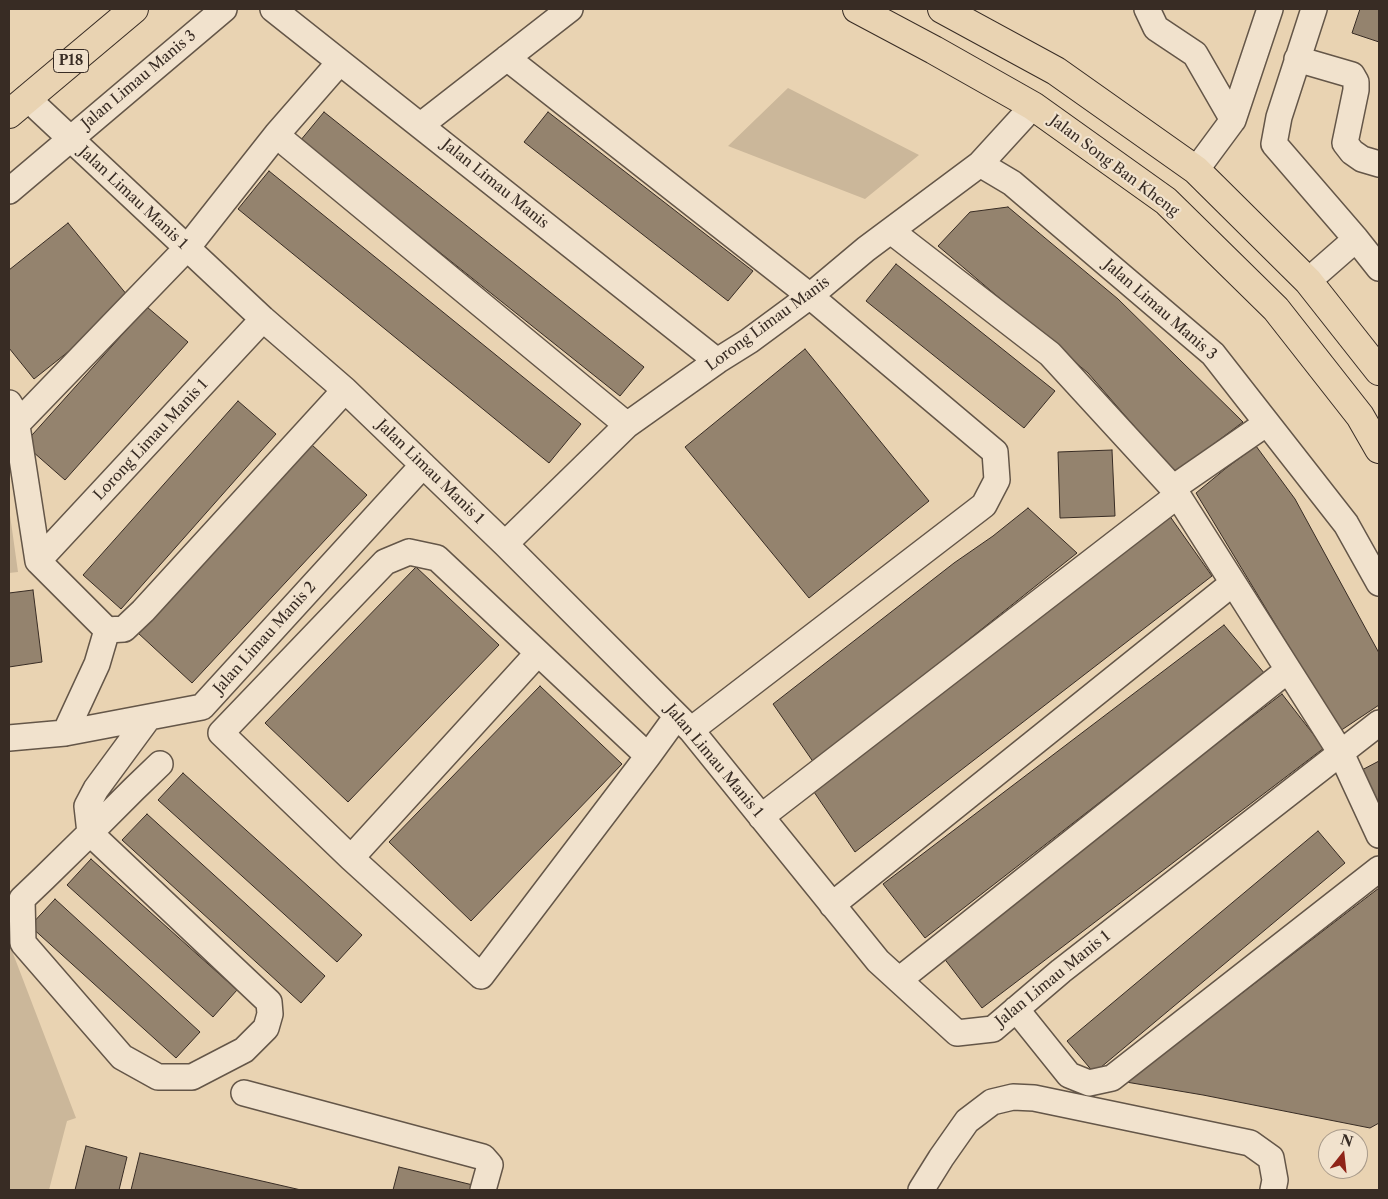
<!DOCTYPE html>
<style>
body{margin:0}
#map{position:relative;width:1388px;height:1199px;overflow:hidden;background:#e9d3b2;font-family:"Libre Caslon Text",serif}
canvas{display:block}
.frame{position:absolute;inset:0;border:10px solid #382c24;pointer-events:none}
.north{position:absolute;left:1318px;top:1129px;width:50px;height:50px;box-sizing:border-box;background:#f1e2cd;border:1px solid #a79989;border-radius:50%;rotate:16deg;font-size:14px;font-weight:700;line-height:20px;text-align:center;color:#382c24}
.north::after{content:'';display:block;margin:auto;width:18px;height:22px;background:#8f2418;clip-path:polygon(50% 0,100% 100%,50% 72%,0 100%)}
</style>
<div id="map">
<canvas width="1388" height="1199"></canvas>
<div class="frame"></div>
<div class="north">N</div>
</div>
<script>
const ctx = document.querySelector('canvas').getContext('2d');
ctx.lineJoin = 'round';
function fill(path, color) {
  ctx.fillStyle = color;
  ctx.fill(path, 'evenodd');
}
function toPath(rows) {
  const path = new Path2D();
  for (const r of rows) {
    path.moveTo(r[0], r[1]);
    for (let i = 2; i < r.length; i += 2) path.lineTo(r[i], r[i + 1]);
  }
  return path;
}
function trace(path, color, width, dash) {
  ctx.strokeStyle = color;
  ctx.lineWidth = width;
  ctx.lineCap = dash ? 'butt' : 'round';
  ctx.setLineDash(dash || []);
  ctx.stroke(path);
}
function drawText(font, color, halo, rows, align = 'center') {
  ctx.font = font + ' "Libre Caslon Text",serif';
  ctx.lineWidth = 4.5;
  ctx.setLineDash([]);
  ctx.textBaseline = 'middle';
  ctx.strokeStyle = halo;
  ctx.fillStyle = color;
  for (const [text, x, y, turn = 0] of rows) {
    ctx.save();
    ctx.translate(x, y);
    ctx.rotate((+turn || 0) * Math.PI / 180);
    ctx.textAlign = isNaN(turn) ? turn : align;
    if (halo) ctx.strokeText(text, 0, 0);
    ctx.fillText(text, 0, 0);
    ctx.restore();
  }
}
fill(toPath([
 [788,88,919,155,865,199,728,146],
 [9,508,18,572,9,573],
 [9,943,76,1118,67,1121,49,1190,9,1190]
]), '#cbb79a');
const building = toPath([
 [1360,9,1379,9,1379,42,1352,33,1360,9],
 [324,112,644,367,620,396,300,141,324,112],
 [548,112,753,271,728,301,524,142,548,112],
 [269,171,581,424,549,463,238,209,269,171],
 [1008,207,1118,299,1243,422,1175,473,1088,373,938,246,970,212,1008,207],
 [68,223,132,301,34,379,9,348,9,270,68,223],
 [896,264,1055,391,1024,428,866,301,896,264],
 [147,307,188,342,65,480,24,444,147,307],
 [805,349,929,501,809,598,685,447,805,349],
 [238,401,276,434,121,609,83,575,238,401],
 [312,445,367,495,192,683,138,633,312,445],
 [1256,446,1295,499,1379,653,1379,705,1340,731,1196,493,1225,469,1256,446],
 [1112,450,1115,516,1060,518,1058,452,1112,450],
 [1028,508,1077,553,814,763,773,704,954,563,993,536,1028,508],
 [1169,515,1212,576,855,852,814,792,1169,515],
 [416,567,499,645,348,802,265,723,416,567],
 [33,590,42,662,9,667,9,593,33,590],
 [1224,625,1265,674,925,938,883,884,1224,625],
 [540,686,622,764,471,921,389,842,540,686],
 [1282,694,1324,748,982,1008,940,953,1282,694],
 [1379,761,1379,807,1360,771,1379,761],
 [183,773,362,935,337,962,158,800,183,773],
 [147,814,325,976,301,1003,122,840,147,814],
 [1318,831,1345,863,1094,1073,1067,1041,1318,831],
 [91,859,237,990,213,1017,67,885,91,859],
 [1379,888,1379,1123,1370,1128,1203,1095,1126,1082,1379,888],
 [55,899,200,1032,176,1058,30,926,55,899],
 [86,1146,127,1157,119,1190,75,1190,86,1146],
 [140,1153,301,1190,131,1190,140,1153],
 [399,1167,481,1187,480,1190,393,1190,399,1167]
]);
fill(building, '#94836e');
trace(building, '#382c24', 1);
const minor = toPath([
 [273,9,717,361],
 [1147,9,1156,28,1195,54,1233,120],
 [1314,9,1279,117,1274,144,1356,239,1379,268],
 [507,58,810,296,995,452,997,480,984,505,691,730],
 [1297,59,1352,75,1356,82,1356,90,1345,143,1352,152,1362,159,1379,164],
 [339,63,277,134,287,144,627,425],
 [27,98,263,319,345,390,505,544,691,730,878,961,957,1033,993,1029,1061,971,1379,723],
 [421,125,570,9],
 [980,164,1012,183,1213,354,1346,524,1379,583],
 [1196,170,1233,120,1270,9],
 [9,191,224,9],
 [891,231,1050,354,1173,488,1341,753,1379,835],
 [1308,281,1356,239],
 [9,403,15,413,38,561,107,630,97,664,65,733],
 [17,424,187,248,277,134],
 [1173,488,1267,423],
 [505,544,627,425,717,361,749,341,810,296,866,249,980,164,1033,106],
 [409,552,437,558,648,756,481,976,351,858,221,733,385,562,409,552],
 [38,561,263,319],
 [107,630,124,629,143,611,345,390],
 [149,717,96,789,87,806,90,833,269,1002,270,1014,266,1028,244,1050,192,1077,158,1077,122,1057,23,943,22,899,44,878,90,833,134,789,160,764],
 [9,738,65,733,202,707,423,465],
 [648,756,677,716],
 [761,817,1178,495],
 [351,858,538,653],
 [832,905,1233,583],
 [899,980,1288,670],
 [1016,1009,1069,1075,1089,1083,1112,1078,1379,869],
 [244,1093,483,1157,490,1165,483,1190],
 [921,1190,941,1158,967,1121,992,1102,1013,1097,1034,1098,1250,1143,1271,1158,1275,1180,1273,1190]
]);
const major = toPath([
 [857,9,934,50,1033,106,1166,201,1276,309,1360,416,1379,449],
 [942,9,1056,71,1196,170,1308,281,1379,371],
 [9,114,134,9]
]);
trace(minor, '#645648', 28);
trace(major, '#382c24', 30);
trace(minor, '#f1e2cd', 25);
trace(major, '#e9d3b2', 28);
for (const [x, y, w] of [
 [71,61,35]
]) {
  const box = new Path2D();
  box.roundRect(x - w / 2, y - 11.5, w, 23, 4);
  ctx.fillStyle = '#f1e2cd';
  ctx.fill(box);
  trace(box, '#382c24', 1);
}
drawText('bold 14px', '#382c24', null, [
 ["P18",71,61]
]);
drawText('15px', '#382c24', '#f1e2cd', [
 ["Jalan Limau Manis 3",139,80,-40],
 ["Jalan Song Ban Kheng",1114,166,37],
 ["Jalan Limau Manis",495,184,39],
 ["Jalan Limau Manis 1",133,198,43],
 ["Jalan Limau Manis 3",1160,310,41],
 ["Lorong Limau Manis",768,324,-36],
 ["Lorong Limau Manis 1",151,440,-47],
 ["Jalan Limau Manis 1",430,472,44],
 ["Jalan Limau Manis 2",265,638,-48],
 ["Jalan Limau Manis 1",714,761,50],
 ["Jalan Limau Manis 1",1053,979,-39]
]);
</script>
